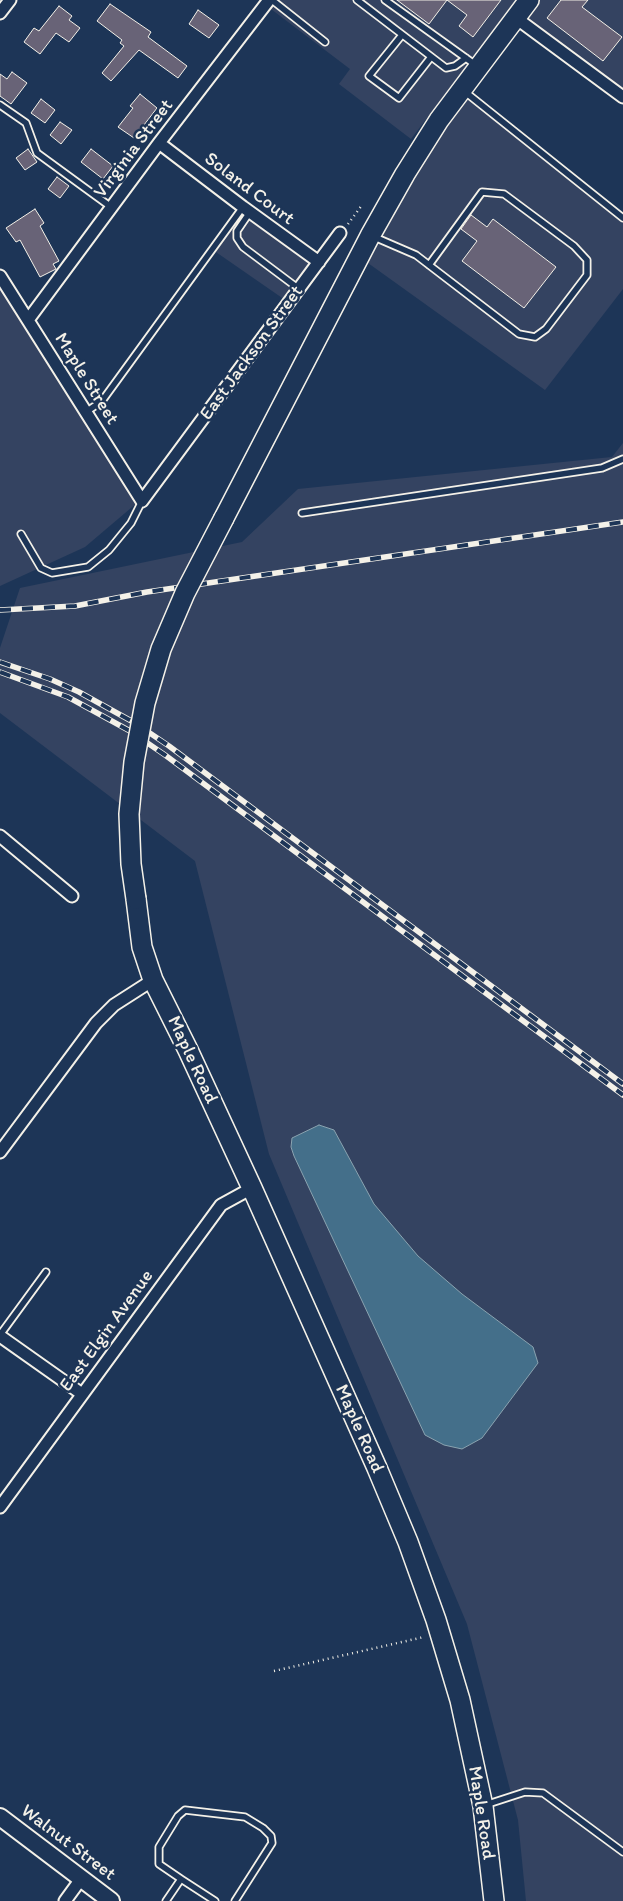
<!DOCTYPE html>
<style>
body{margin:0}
canvas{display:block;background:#1d3557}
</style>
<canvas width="623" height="1901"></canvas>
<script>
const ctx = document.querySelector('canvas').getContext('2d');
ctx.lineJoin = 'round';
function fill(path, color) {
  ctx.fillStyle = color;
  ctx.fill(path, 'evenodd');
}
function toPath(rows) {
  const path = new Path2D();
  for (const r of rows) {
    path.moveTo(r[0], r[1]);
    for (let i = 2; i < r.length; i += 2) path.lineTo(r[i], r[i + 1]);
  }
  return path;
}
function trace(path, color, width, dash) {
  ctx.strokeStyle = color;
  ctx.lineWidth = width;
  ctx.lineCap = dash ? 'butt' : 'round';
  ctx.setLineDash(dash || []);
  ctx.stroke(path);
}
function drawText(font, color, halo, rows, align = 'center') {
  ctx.font = font + ' Itim,sans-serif';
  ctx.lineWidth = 5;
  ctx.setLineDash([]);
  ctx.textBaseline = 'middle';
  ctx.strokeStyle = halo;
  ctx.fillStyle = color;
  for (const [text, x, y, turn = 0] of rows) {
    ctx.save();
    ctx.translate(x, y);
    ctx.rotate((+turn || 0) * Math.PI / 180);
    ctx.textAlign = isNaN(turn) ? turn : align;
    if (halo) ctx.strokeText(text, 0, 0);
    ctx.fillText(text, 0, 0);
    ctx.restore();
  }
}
fill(toPath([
 [271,0,527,0,468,77,461,73,411,139,339,84,350,69,267,6],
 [532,0,623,0,623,95,518,18],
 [462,92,623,220,623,289,545,390,361,258],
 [243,209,318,262,288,302,213,250],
 [0,280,138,502,85,547,0,586],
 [623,443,623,1901,526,1901,518,1820,467,1624,269,1154,195,861,0,713,0,648,20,588,242,542,298,489,612,457]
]), '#344361');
const water = toPath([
 [319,1125,334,1130,374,1204,418,1256,462,1294,533,1347,538,1363,482,1438,462,1449,444,1445,425,1435,294,1156,291,1147,292,1138,319,1125]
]);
fill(water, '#446f8a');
trace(water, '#8aa3b0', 1);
const building = toPath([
 [397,0,447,0,429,24,397,0],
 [447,0,501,0,473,37,459,26,467,15,447,0],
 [561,0,588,0,582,7,622,37,603,61,547,18,561,0],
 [110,4,151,32,148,37,187,66,178,78,139,50,111,81,102,73,124,46,120,43,122,40,97,21,110,4],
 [59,6,72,16,69,20,80,28,69,42,56,33,40,54,24,42,34,28,39,31,59,6],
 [198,10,219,25,209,38,189,24,198,10],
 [12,72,27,83,11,104,0,96,0,74,7,79,12,72],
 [140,94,157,108,134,138,118,127,133,108,130,106,140,94],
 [41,99,55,110,45,123,31,113,41,99],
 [60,122,72,130,61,144,50,135,60,122],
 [28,149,37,162,25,170,16,158,28,149],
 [91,149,113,166,103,179,81,162,91,149],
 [57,177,69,186,60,198,48,189,57,177],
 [35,209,44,223,40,226,59,261,53,264,56,269,40,277,20,240,16,242,6,228,35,209],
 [471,215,487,227,493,219,556,267,524,308,462,261,477,241,461,229,471,215]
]);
fill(building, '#686377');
trace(building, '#f4f1e8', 1);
const lane = toPath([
 [272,0,325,42],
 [357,0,446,68,455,66,466,58],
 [385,0,477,66],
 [402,35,369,76,399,98,431,57],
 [464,91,623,218],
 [0,105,26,123,37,153,111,207],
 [250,212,237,231,237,238,243,247,299,289],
 [372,236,416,255,429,265,519,334,535,337,546,329,587,275,587,260,574,246,504,194,482,192,429,265],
 [86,412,102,401,243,207],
 [302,513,602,468,623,459],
 [21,534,41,568,52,573,88,567,109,550,131,523,142,501],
 [0,1335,46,1272],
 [485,1805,525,1792,543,1793,623,1852],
 [181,1879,159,1864,159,1847,178,1816,185,1810,245,1817,263,1828,271,1836,272,1843,235,1901],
 [166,1901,181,1879,215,1901]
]);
const street = toPath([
 [0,13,10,0],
 [516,18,623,97],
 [159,143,243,207,319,262],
 [0,276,142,501,340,233],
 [28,320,159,143,269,0],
 [0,836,72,896],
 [0,1152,96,1023,114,1005,153,980],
 [0,1336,82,1394],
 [0,1507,221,1205,252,1188],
 [65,1901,81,1879]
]);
const secondary = toPath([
 [0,1817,111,1901]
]);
const primary = toPath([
 [224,518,370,236,405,174,439,120,529,0],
 [136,899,142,947,153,980,188,1050,252,1188,377,1468,408,1542,436,1620,460,1700,483,1806,494,1901]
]);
trace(lane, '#f4f1e8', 9);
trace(street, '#f4f1e8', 15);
trace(secondary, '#f4f1e8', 20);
trace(primary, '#f4f1e8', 22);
trace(toPath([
 [348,224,362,205],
 [274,1671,424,1637]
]), '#f4f1e8', 2.5, [1, 4]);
trace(lane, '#1d3557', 5.5);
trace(street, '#1d3557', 11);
trace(secondary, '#1d3557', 16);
trace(primary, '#1d3557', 19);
const rail = toPath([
 [0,610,75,606,147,592,623,522],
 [0,662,50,679,79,692,135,723,169,746,623,1084],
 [0,672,68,697,130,731,165,755,623,1095]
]);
trace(rail, '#f4f1e8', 5.5);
trace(rail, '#1d3557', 4, [11]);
const primaryBridge = toPath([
 [136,899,131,864,129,814,134,762,145,703,161,649,185,593,224,518]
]);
trace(primaryBridge, '#f4f1e8', 22, []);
trace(primaryBridge, '#1d3557', 19);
drawText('19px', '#f4f1e8', '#1d3557', [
 ["Virginia Street",134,149,-53],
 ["Soland Court",249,189,37],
 ["East Jackson Street",252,353,-54],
 ["Maple Street",86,379,58],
 ["Maple Road",192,1060,65],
 ["East Elgin Avenue",107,1331,-54],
 ["Maple Road",359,1429,66],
 ["Maple Road",481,1813,81],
 ["Walnut Street",68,1843,37]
]);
</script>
